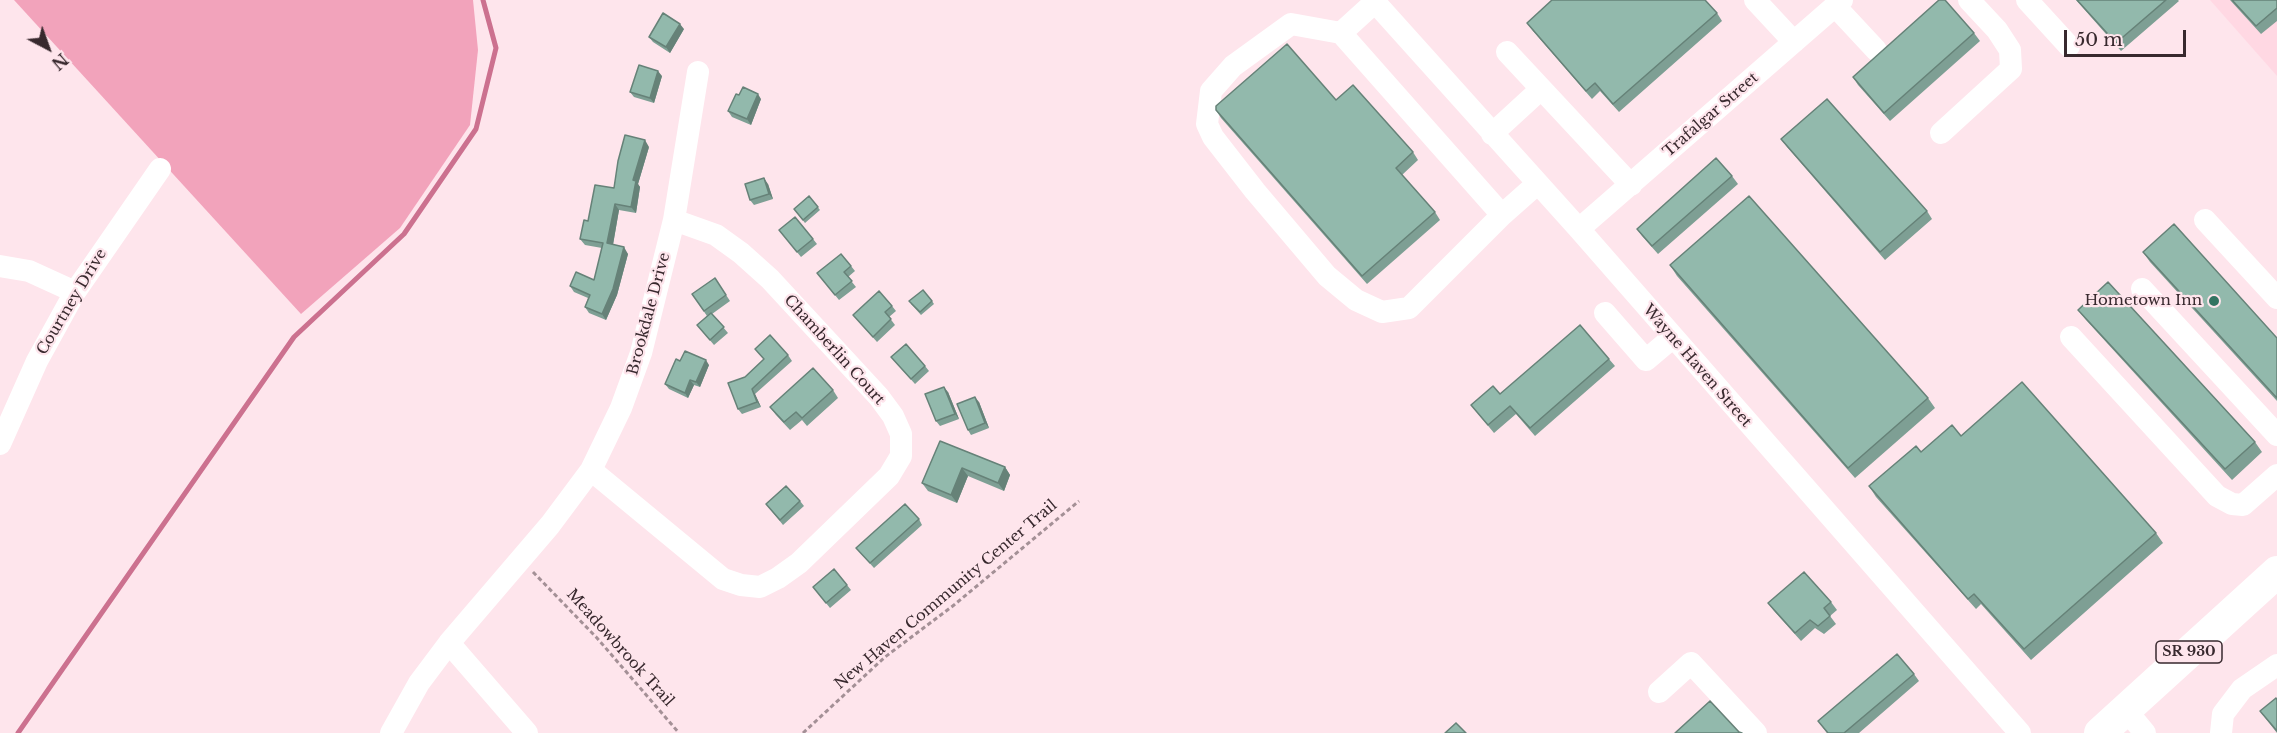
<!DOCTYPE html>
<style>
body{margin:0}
#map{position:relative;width:2277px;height:733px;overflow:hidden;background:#fee5ec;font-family:"Libre Baskerville",serif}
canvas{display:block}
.north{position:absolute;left:18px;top:18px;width:60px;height:60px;-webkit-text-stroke:4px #fee5ec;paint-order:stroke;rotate:139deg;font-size:16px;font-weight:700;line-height:24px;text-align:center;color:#38292e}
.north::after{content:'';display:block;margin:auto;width:21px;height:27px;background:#38292e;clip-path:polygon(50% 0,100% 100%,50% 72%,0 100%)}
.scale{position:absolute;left:2064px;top:30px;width:122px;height:27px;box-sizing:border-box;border:3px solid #38292e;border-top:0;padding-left:8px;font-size:18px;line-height:21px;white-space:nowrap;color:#38292e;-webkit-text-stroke:4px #fee5ec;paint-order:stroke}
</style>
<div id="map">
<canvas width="2277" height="733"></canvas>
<div class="north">N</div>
<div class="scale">50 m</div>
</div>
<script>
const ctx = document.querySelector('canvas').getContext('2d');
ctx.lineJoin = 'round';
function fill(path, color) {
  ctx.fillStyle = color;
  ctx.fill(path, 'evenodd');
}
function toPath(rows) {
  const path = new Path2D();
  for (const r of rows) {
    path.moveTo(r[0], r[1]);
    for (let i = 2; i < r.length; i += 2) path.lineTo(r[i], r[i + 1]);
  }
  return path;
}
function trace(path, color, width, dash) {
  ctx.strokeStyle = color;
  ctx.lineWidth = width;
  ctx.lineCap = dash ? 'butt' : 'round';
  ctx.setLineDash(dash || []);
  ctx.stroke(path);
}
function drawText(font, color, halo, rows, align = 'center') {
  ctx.font = font + ' "Libre Baskerville",serif';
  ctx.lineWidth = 4.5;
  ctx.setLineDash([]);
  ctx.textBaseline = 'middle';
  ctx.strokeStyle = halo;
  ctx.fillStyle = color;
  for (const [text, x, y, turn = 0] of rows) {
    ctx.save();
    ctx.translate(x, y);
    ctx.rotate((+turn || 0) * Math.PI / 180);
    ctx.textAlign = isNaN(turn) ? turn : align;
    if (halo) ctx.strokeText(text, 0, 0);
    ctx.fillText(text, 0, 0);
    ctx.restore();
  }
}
fill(toPath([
 [2210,0,2277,0,2277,76]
]), '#ffd8e3');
fill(toPath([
 [14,0,473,0,478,50,470,125,400,228,301,314]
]), '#f2a3bb');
trace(toPath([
 [18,733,294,337,404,234,476,129,496,48,483,0]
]), '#cc718f', 5);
trace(toPath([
 [533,572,597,638,679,733],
 [803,733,885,657,954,605,1079,501]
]), '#a49096', 3, [4.5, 3]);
trace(toPath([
 [1373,0,1579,229,2020,733],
 [1755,0,1794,42],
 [2027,0,2069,46],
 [1835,6,1876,50],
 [1341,33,1375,2],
 [1507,52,1631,185],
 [1941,133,2011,69,2010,50,1997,30,1969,0],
 [1492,134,1541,89],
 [1502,215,1341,33,1291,24,1233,66,1211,91,1207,124,1213,137,1255,191,1327,276,1356,300,1382,312,1409,308,1502,215,1537,184],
 [2205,220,2277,298],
 [1579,229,1842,0],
 [0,266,29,271,75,292],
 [2142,289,2277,435],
 [1605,313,1646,360,1672,338],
 [2071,337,2217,496,2232,504,2243,505,2277,475],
 [0,444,37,361,75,292,160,169],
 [591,470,723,579,741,585,760,587,778,578,799,563,889,476,901,456,901,434,893,416,879,397,770,279,741,253,716,235,674,220],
 [449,643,527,733],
 [1659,692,1691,663,1756,733],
 [2126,710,2145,733],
 [391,733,419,683,449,643,550,525,591,470,621,408,641,353,674,220,698,72],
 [2221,733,2223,714,2242,689,2277,665]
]), '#fff', 22);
trace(toPath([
 [2100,733,2277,572]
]), '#fff', 32);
fill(toPath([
 [2076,0,2178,0,2179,1,2121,51],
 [2230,0,2277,0,2277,21,2261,34],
 [1717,13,1722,21,1619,112,1600,91,1592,99,1533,31,1527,23],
 [684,29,670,53,653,42,649,37],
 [1974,33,1980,41,1890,121,1858,85,1853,77],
 [662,76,654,103,634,97,630,92],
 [761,99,751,125,732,117,728,111],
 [1336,100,1413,152,1418,160,1402,175,1435,212,1440,220,1367,284,1221,118,1216,110],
 [1781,139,1927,211,1932,219,1885,260,1787,147],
 [649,147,638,184,640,187,636,213,619,210,613,245,628,254,617,295,606,320,589,313,585,307,588,298,574,292,570,286,594,280,602,248,585,245,580,239,588,221],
 [1732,176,1738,184,1658,254,1642,236,1637,229],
 [768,184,773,199,754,205,750,200],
 [809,196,820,210,805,223,794,209],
 [779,230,813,239,817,244,801,257],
 [2143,252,2277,338,2277,401,2150,262],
 [1670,265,1928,398,1935,408,1855,478,1677,276],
 [851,266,855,271,848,277,856,287,839,300,817,273],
 [715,278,730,301,712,314,728,333,714,345,697,325,707,316,692,294],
 [932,301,934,304,921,315,911,304],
 [892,306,896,311,889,317,895,325,877,342,853,315],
 [2078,310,2255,442,2262,452,2232,480,2086,320],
 [755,349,788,355,792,361,755,394,761,407,742,414,738,409,745,377,764,359],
 [891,357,925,366,929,371,915,384],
 [1609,359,1615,366,1535,436,1516,414,1494,433,1471,405,1500,394],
 [680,361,709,365,700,387,694,385,688,398,669,389,665,384],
 [833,390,838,398,807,426,802,420,790,430,776,415,770,407],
 [948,392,959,419,940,426,936,421],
 [979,402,989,428,971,435,968,430],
 [1961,436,2156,533,2163,543,2031,660,1981,604,1976,609,1876,497,1869,486,1921,452],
 [940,441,1005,467,1010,475,1004,491,968,476,957,503,928,491,922,483],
 [800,501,804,506,783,525,766,504],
 [919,519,922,525,874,568,856,548],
 [847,585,851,590,830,608,813,587],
 [1831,602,1837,610,1830,616,1836,624,1824,634,1815,628,1801,641,1774,611,1768,603],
 [1914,674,1919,681,1859,733,1827,733,1818,721],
 [2277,700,2277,733,2260,711]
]), '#7e9f94');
fill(toPath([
 [680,24,684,29,670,53,666,47],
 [658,71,662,76,654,103,650,98],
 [758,94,761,99,751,125,747,119],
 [645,140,649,147,638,184,640,187,636,213,631,207,633,180],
 [764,178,768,184,773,199,769,194],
 [615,204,619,210,612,250,607,243],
 [624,247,628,254,617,295,606,320,602,314],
 [706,360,709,365,700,387,696,382],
 [690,380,694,385,688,398,685,393],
 [944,387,948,392,959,419,955,414],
 [752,389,755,394,761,407,757,402],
 [975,397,979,402,989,428,985,423],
 [1005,467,1010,475,1004,491,998,483],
 [962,468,968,476,957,503,951,495]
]), '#668278');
const building = toPath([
 [1552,0,1705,0,1717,13,1613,104,1595,83,1586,91,1527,23,1552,0],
 [1939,0,1945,0,1974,33,1884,113,1853,77,1939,0],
 [2077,0,2166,0,2116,43,2077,0],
 [2232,0,2277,0,2277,8,2256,26,2232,0],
 [663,13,680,24,666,47,649,37,663,13],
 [1287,44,1336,100,1353,85,1413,152,1396,168,1435,212,1362,276,1216,110,1216,106,1287,44],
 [639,65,658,71,650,98,630,92,639,65],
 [743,87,758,94,747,119,728,111,736,94,739,95,743,87],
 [1827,99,1927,211,1880,252,1781,139,1827,99],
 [625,135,645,140,633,180,636,181,631,207,615,204,607,243,624,247,613,289,602,314,585,307,590,295,570,286,576,272,594,280,603,243,580,239,584,220,588,221,595,185,614,188,618,161,625,135],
 [1716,158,1732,176,1652,246,1637,229,1716,158],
 [764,178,769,194,750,200,745,184,764,178],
 [809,196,818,207,803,220,794,209,809,196],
 [1749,196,1928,398,1848,468,1670,265,1749,196],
 [795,217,813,239,797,252,779,230,795,217],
 [2174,224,2277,338,2277,398,2143,252,2174,224],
 [841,254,851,266,844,272,852,281,835,295,817,273,841,254],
 [715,278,726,295,704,311,692,294,715,278],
 [2108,282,2255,442,2225,469,2078,310,2108,282],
 [923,290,932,301,920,312,909,301,923,290],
 [879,291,892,306,885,312,891,319,873,337,853,315,879,291],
 [711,313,724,327,710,340,697,325,711,313],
 [1580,325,1609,359,1530,428,1510,406,1488,425,1471,405,1493,386,1500,394,1580,325],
 [770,335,788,355,752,389,757,402,738,409,728,383,745,377,764,359,755,349,770,335],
 [906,344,925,366,911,379,891,357,906,344],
 [685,351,706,360,696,382,690,380,685,393,665,384,676,359,680,361,685,351],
 [813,368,833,390,802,418,796,412,784,422,770,407,813,368],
 [2022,382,2156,533,2024,649,1974,594,1968,599,1869,486,1916,446,1921,452,1952,425,1961,436,2022,382],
 [944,387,955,414,936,421,925,394,944,387],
 [975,397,985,423,968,430,957,404,975,397],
 [940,441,1005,467,998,483,962,468,951,495,922,483,940,441],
 [786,486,800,501,780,520,766,504,786,486],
 [905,504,919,519,870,563,856,548,905,504],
 [834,569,847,585,826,603,813,587,834,569],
 [1804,572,1831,602,1824,608,1830,616,1818,626,1810,620,1795,633,1768,603,1804,572],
 [1897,654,1914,674,1844,733,1828,733,1818,721,1897,654],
 [2276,698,2277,700,2277,731,2260,711,2276,698],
 [1710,701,1739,732,1742,733,1675,733,1710,701],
 [1456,723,1466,733,1445,733,1456,723]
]);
fill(building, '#92b9ac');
trace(building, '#668278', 1.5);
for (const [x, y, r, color] of [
 [2214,301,6,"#337361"]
]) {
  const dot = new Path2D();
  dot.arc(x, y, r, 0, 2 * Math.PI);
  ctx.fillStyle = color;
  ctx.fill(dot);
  trace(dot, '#fee5ec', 2);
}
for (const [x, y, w] of [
 [2189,652,66]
]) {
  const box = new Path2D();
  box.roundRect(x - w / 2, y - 11, w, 22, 4.5);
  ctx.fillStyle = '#fee5ec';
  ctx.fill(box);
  trace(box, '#38292e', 1.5);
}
drawText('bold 14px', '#38292e', null, [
 ["SR 930",2189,652]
]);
drawText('15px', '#38292e', '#fee5ec', [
 ["Trafalgar Street",1711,115,-41],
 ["Courtney Drive",72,302,-59],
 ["Brookdale Drive",649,314,-75],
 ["Chamberlin Court",834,350,48],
 ["Wayne Haven Street",1697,366,49],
 ["New Haven Community Center Trail",946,595,-40],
 ["Meadowbrook Trail",620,648,48]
]);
drawText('15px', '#38292e', '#fee5ec', [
 ["Hometown Inn",2202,301]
], 'right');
</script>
